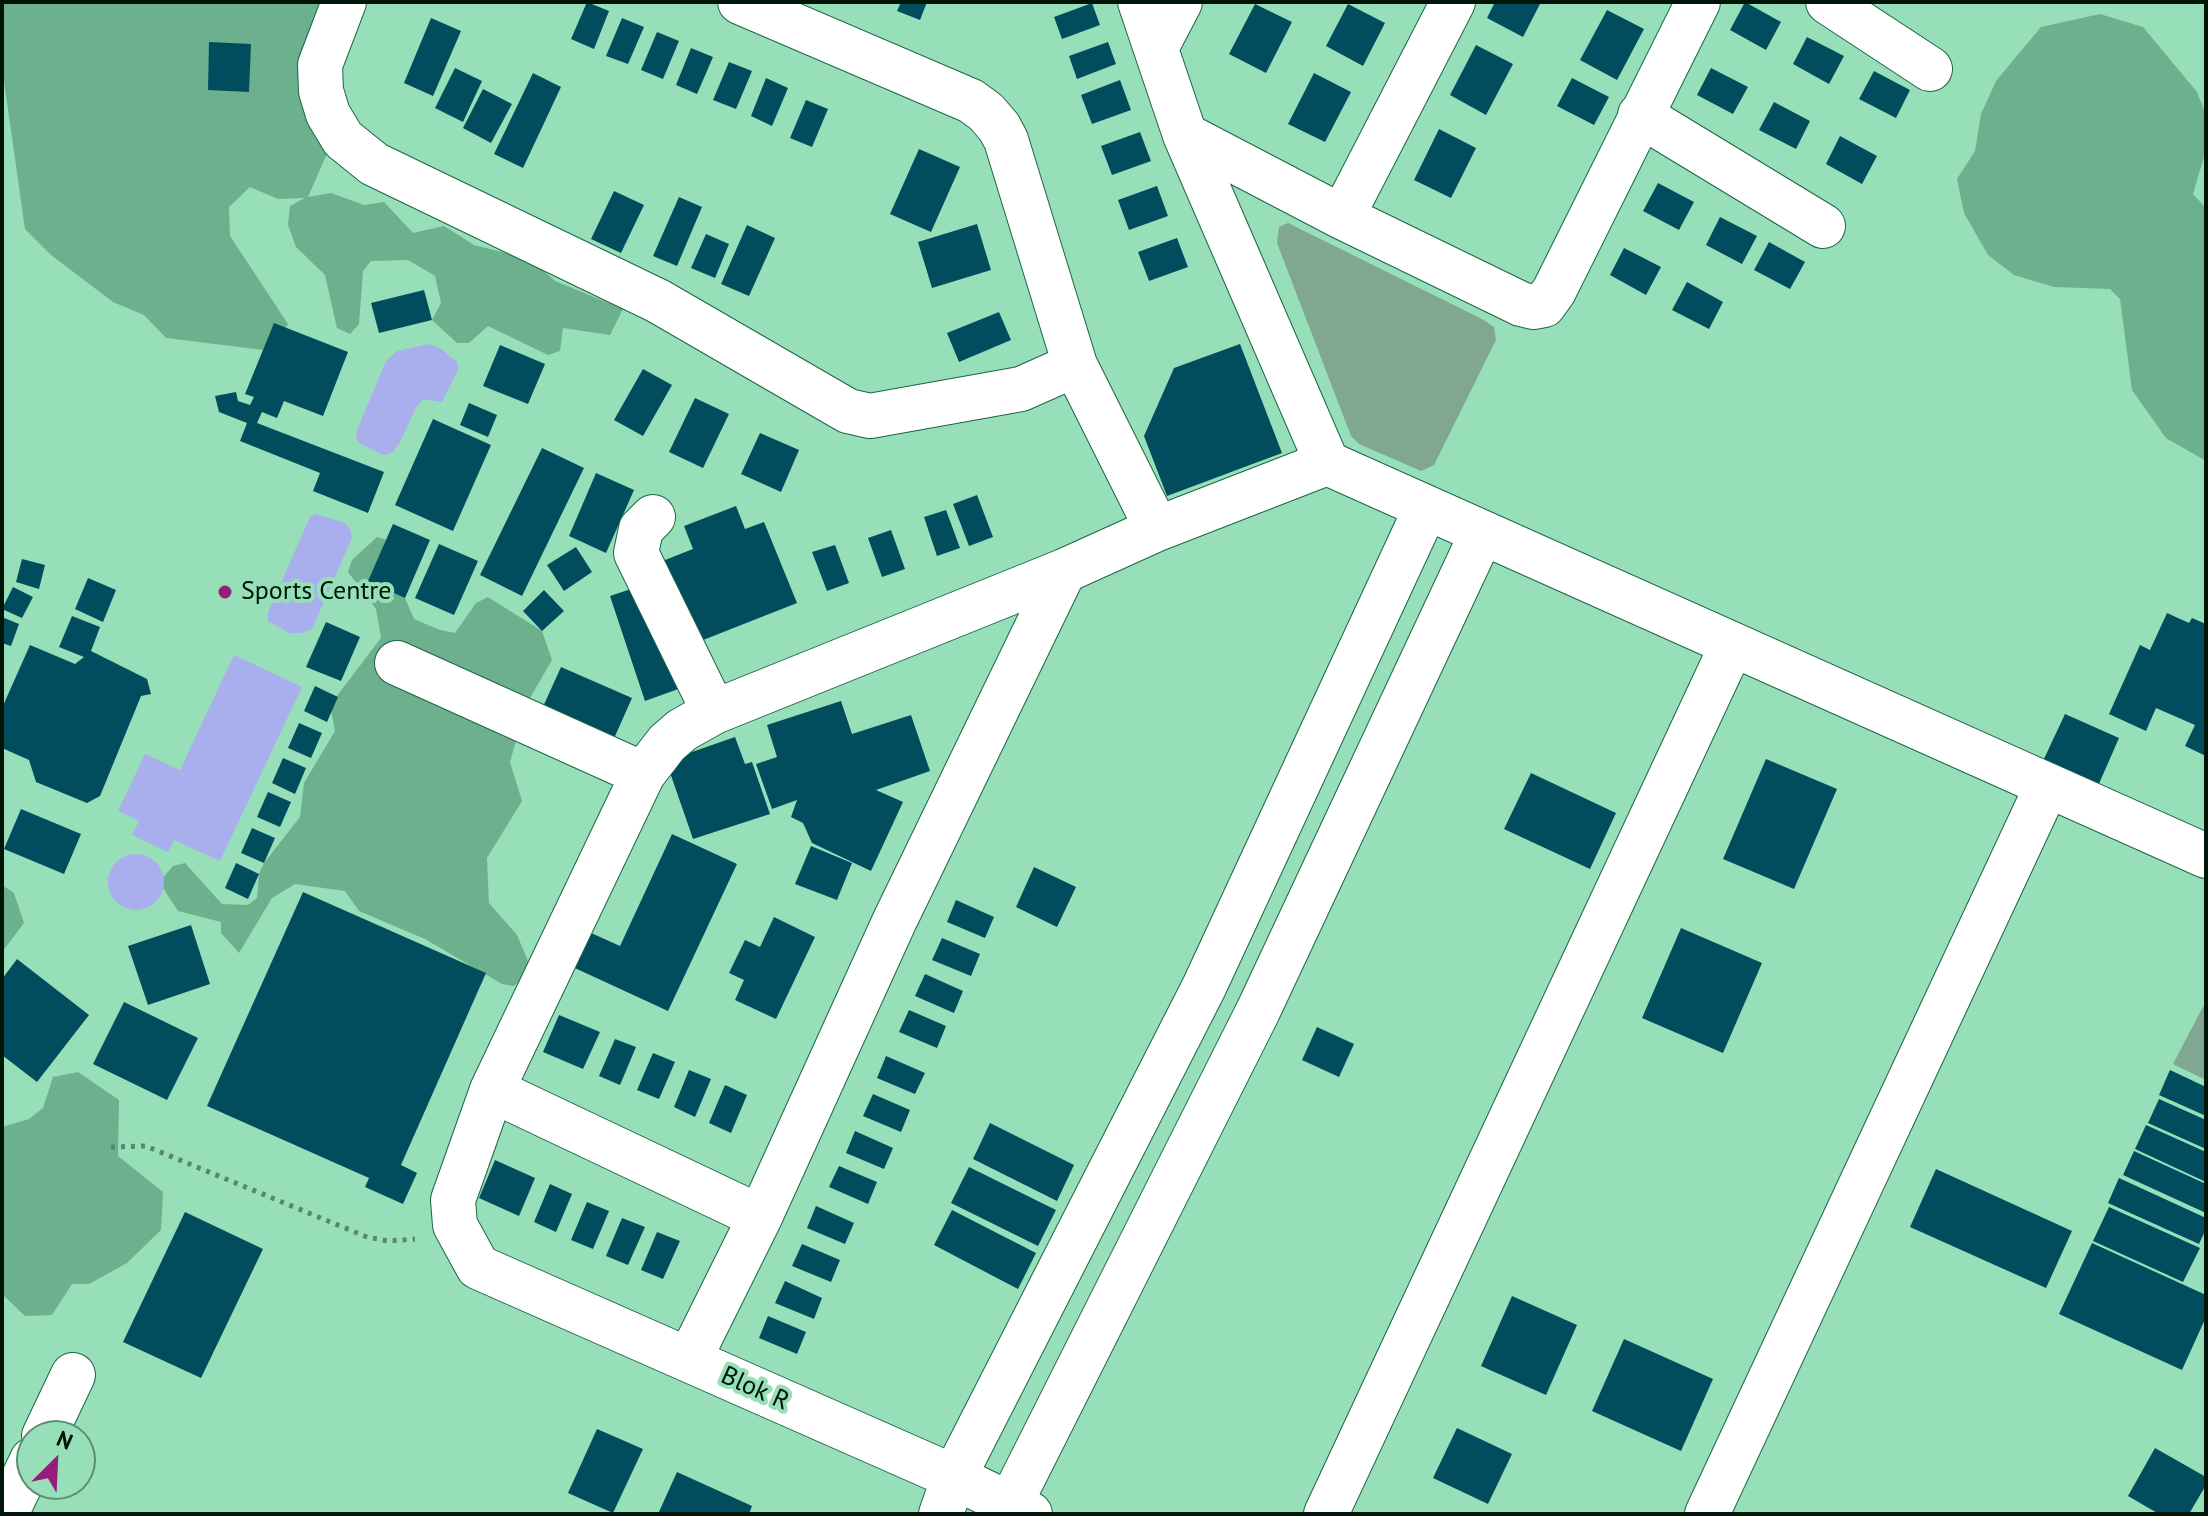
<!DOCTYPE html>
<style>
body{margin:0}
#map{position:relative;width:2208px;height:1516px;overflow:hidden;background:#97dfb8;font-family:"PT Sans",sans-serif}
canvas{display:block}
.frame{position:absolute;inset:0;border:4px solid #001508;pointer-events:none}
.north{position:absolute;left:16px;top:1420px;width:80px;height:80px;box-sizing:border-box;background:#97dfb8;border:2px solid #5b8e72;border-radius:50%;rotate:24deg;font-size:22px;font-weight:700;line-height:32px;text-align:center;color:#001508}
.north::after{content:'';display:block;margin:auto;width:28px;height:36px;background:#961d79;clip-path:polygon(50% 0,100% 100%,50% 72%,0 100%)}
</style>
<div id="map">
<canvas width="2208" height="1516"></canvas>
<div class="frame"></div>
<div class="north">N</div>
</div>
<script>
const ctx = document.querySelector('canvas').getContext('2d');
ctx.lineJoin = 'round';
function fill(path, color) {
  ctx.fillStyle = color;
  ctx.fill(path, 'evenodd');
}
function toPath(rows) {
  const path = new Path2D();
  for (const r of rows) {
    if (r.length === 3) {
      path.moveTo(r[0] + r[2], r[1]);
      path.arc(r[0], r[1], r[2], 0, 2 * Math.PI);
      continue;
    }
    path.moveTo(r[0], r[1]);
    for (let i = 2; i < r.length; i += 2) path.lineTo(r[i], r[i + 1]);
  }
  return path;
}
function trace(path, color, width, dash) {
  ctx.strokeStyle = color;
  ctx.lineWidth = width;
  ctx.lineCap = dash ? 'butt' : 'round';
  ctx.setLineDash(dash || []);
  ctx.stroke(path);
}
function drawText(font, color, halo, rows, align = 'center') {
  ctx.font = font + ' "PT Sans",sans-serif';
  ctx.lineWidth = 8;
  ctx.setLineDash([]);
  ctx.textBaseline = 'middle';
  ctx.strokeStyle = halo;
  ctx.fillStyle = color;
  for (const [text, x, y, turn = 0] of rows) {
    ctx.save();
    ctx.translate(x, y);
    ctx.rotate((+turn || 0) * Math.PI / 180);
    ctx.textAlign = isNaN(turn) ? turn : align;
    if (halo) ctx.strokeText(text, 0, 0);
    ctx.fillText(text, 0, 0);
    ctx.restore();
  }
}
fill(toPath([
 [1288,223,1482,319,1494,327,1496,340,1434,465,1421,471,1359,444,1351,436,1277,243,1279,227],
 [2206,1001,2206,1080,2173,1064]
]), '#7fa791');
fill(toPath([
 [2,2,331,2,332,142,308,197,331,193,364,205,384,202,413,233,444,226,474,245,530,259,555,281,623,309,610,335,563,328,560,351,548,355,488,326,469,343,457,343,432,320,441,303,435,276,408,260,371,261,363,271,359,324,350,334,337,328,325,275,296,247,288,225,290,206,305,198,278,199,250,187,229,207,230,236,288,324,272,351,166,338,144,315,113,302,51,255,25,229,2,67],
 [2100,14,2143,27,2197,92,2206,115,2206,150,2193,194,2206,208,2206,461,2166,438,2132,390,2120,299,2110,289,2054,287,2014,275,1988,255,1964,213,1957,179,1975,151,1981,114,1996,81,2041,27],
 [377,537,401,544,405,598,414,619,440,630,455,633,476,603,488,597,542,631,552,660,526,705,510,762,522,801,487,858,489,903,517,935,533,973,513,986,502,984,425,939,359,911,345,891,295,884,272,898,239,953,221,933,221,922,178,911,159,882,173,866,185,863,222,904,248,905,257,898,259,874,264,863,300,817,304,783,335,731,330,705,381,638,376,609,348,572,352,560],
 [2,885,14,893,24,923,2,952],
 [78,1072,119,1100,118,1156,163,1192,161,1230,127,1263,89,1284,72,1284,52,1315,25,1316,2,1294,2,1127,29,1119,43,1108,53,1077]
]), '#6cb08d');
fill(toPath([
 [428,344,440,348,457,362,458,370,442,402,423,399,416,408,400,442,393,452,386,455,379,453,359,443,356,438,357,430,386,361,397,351],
 [316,514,345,523,350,529,352,538,312,629,302,633,289,633,268,621,268,612,310,517],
 [234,655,302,687,220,861,174,840,168,852,132,835,139,821,118,811,145,754,180,770],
 [136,882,28]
]), '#a9afec');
fill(toPath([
 [587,2,609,11,594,49,571,39],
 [901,2,927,2,920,20,897,11],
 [1495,2,1541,2,1523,37,1487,18],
 [1745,2,1781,22,1766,50,1730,30],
 [1092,3,1100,25,1062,39,1054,17],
 [1255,4,1292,22,1266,73,1229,54],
 [1348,4,1385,23,1363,66,1326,46],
 [1607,10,1644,29,1617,80,1580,60],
 [431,18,461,31,433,96,404,83],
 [622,18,644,27,628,64,606,56],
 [657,32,679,41,663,79,641,70],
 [1807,37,1844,56,1829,84,1793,64],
 [209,42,251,44,249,92,208,90],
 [1108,42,1116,64,1077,79,1069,56],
 [1476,45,1513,64,1486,115,1450,95],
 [691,48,713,57,697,94,676,85],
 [729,62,752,71,736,109,713,100],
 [455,68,482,81,463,122,435,108],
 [1711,68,1748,87,1733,114,1697,95],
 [1874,71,1910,90,1896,118,1859,99],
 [533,73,561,87,523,168,494,154],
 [1314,73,1351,92,1325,142,1288,124],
 [766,78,788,88,772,126,751,116],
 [1572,78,1609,97,1594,125,1557,106],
 [1120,80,1131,110,1092,124,1081,95],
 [483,89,512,104,491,143,463,128],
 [806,100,828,109,812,147,790,138],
 [1774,102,1810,121,1796,149,1759,130],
 [1439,129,1476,148,1451,198,1414,180],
 [1140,132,1151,161,1112,175,1101,146],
 [1840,136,1877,156,1862,184,1826,164],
 [919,149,960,167,931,232,890,214],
 [1658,183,1694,202,1679,230,1643,211],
 [1157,186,1168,216,1129,230,1118,200],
 [614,191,644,205,621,253,591,239],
 [679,197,702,207,677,266,653,256],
 [1720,217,1757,236,1742,264,1706,245],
 [977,224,991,270,932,288,918,242],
 [747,225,775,238,749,296,721,284],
 [706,234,729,244,715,278,691,268],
 [1177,238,1188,267,1149,281,1138,252],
 [1769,242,1805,262,1790,289,1754,270],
 [1624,248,1661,267,1646,295,1610,275],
 [1687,282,1723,302,1709,329,1672,310],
 [424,290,432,320,379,333,371,303],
 [999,312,1011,340,959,362,947,333],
 [274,323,348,352,323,416,284,401,277,418,262,412,257,423,384,472,368,513,313,491,320,473,240,441,247,423,219,412,215,396,236,392,238,401,250,405,254,397,245,394],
 [1240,344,1282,453,1167,496,1144,436,1174,368],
 [500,345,545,364,528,404,483,386],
 [643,369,672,385,643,436,614,420],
 [695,398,729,414,703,468,669,452],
 [469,403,497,415,488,437,460,425],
 [433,419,491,445,453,531,395,505],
 [760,433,799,450,781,492,741,474],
 [542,448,584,468,522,596,480,575],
 [596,473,634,490,606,553,569,536],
 [977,495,993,537,969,546,953,504],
 [736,506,745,529,764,522,797,603,693,644,660,562,693,549,684,526],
 [946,510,960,548,937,556,924,517],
 [393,524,430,540,405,598,368,581],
 [891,530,905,569,882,577,868,538],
 [439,544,478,561,454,615,415,598],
 [835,545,849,583,827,591,812,552],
 [576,547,592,572,564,591,547,565],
 [22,559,45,565,39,589,16,582],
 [88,578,116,590,103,622,75,609],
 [646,584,681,688,645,701,610,596],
 [13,587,33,597,22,618,2,609],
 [544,590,564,611,542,631,523,611],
 [2167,613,2189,623,2192,618,2206,624,2206,756,2185,746,2195,725,2156,708,2146,731,2109,714,2140,645,2150,650],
 [72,616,100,627,91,651,147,679,151,694,141,696,100,796,87,803,36,782,29,760,2,748,2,708,30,645,75,664,84,657,59,647],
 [2,617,19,624,11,646,2,643],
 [326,622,360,637,341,681,306,667],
 [561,667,632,698,608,752,537,720],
 [315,686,338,697,327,722,304,711],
 [841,701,852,734,911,715,930,771,876,790,903,802,871,871,812,843,803,823,791,817,797,800,772,809,756,764,777,757,767,725],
 [2065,714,2119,738,2098,786,2043,761],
 [299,723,322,733,311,758,288,748],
 [735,737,745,764,752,762,770,814,693,839,666,761],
 [283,758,306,768,295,794,272,783],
 [1766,759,1837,789,1794,889,1723,859],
 [1531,773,1616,813,1590,869,1504,829],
 [268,792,291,802,280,827,257,817],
 [21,809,81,834,64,874,4,849],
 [252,828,275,838,264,863,241,853],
 [672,834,737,864,668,1011,564,963,580,928,620,946],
 [811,846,852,863,837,900,795,884],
 [236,863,259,874,248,899,225,888],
 [1034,867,1076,887,1057,927,1016,907],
 [303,892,486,973,401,1165,417,1173,403,1204,365,1187,369,1178,207,1106],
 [956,900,994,917,985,938,947,922],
 [774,917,815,937,776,1019,735,1000,744,980,729,973,745,940,760,947],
 [191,925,210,984,148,1005,128,946],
 [1681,928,1762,963,1723,1053,1642,1018],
 [942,938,980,954,971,976,932,960],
 [17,959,89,1015,37,1082,2,1055,2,979],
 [925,974,963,991,954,1013,915,996],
 [124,1002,198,1038,167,1100,93,1064],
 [909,1010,946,1026,937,1048,899,1032],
 [559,1015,600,1032,583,1069,543,1052],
 [1317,1027,1354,1044,1339,1077,1302,1060],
 [615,1039,636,1047,620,1085,599,1076],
 [653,1053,675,1062,659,1099,637,1090],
 [886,1056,925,1073,915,1094,877,1078],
 [689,1070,711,1079,695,1117,674,1107],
 [2170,1070,2206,1087,2206,1116,2159,1095],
 [725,1085,747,1095,731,1133,709,1123],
 [873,1094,910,1110,901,1132,863,1116],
 [2159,1099,2206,1120,2206,1149,2148,1123],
 [990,1123,1074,1165,1057,1201,973,1159],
 [2146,1125,2206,1152,2206,1182,2135,1149],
 [855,1131,893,1148,884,1169,846,1153],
 [2134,1151,2206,1184,2206,1213,2123,1175],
 [495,1160,535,1178,519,1216,479,1198],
 [839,1166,877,1182,868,1204,829,1187],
 [969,1167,1056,1210,1038,1246,951,1203],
 [1936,1169,2072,1231,2046,1288,1910,1227],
 [2119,1178,2206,1218,2206,1229,2199,1244,2108,1203],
 [550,1184,572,1194,556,1232,534,1222],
 [587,1202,609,1211,593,1249,571,1240],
 [816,1206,854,1223,845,1244,807,1228],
 [2109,1207,2200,1248,2183,1282,2093,1241],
 [952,1210,1036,1253,1018,1289,934,1245],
 [185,1212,263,1249,201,1378,123,1342],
 [622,1218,645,1227,628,1265,606,1256],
 [657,1232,680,1241,663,1279,641,1270],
 [2092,1243,2206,1295,2206,1317,2182,1370,2059,1314],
 [802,1244,840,1260,831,1282,792,1266],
 [785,1281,822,1298,814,1319,775,1303],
 [1512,1296,1577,1325,1546,1395,1481,1366],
 [768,1316,806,1332,797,1354,759,1338],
 [1624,1339,1713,1379,1681,1451,1592,1411],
 [1457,1428,1512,1454,1488,1504,1433,1478],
 [597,1429,643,1449,613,1513,568,1493],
 [2155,1448,2206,1477,2206,1485,2189,1514,2159,1514,2128,1496],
 [677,1472,752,1506,749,1514,658,1514]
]), '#014d5e');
const minor = toPath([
 [344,2,320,65,321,91,328,114,343,139,374,164,658,301,848,411,870,416,1021,389,1075,365],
 [740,2,971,101,986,112,999,127,1006,140,1075,365,1157,529],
 [1140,2,1185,135,1342,217],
 [1453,2,1342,217,1521,304,1533,307,1544,305,1554,291,1698,2],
 [1828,2,1930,69],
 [1156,48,1180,2],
 [1640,115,1823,226],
 [1185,135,1327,463,2206,856],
 [653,517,641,529,636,553,714,712],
 [397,663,643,774],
 [492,1090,760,1217],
 [689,1360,760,1217,894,922,1064,571],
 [44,1436,73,1375],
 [6,1514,32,1460],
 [941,1514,954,1477,1204,987,1426,508],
 [1005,1514,1258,1011,1482,533],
 [1030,1514,954,1477,478,1267,455,1225,453,1200,492,1090,643,774,667,743,682,730,714,712,1064,571,1157,529,1327,463],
 [1326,1514,1732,645],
 [1707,1514,2047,786]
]);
trace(minor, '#1a6645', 46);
trace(toPath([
 [111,1147,145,1146,153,1149,367,1237,388,1241,415,1239]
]), '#56886c', 5, [4, 6]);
trace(minor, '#fff', 44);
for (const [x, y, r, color] of [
 [225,592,8,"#961d79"]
]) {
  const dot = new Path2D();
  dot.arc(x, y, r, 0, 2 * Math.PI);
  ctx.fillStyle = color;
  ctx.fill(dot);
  trace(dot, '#97dfb8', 3);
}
drawText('26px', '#001508', '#97dfb8', [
 ["Sports Centre",241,592]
], 'left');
drawText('26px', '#001508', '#97dfb8', [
 ["Blok R",755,1389,24]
]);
</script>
